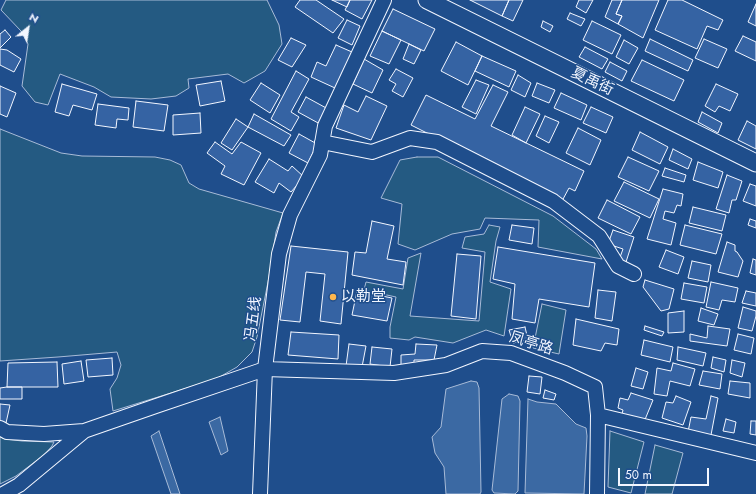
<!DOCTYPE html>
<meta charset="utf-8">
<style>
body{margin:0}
#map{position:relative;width:756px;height:494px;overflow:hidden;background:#1f4e8c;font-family:Jost,sans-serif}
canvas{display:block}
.north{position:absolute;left:8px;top:8px;width:40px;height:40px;-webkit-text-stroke:3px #1f4e8c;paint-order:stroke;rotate:30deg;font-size:11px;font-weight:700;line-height:16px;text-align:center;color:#f2f6ff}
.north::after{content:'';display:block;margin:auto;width:14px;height:18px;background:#f2f6ff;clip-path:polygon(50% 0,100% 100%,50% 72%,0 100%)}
.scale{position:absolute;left:618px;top:468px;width:91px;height:18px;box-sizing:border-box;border:2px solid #f2f6ff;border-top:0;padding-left:5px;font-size:12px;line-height:14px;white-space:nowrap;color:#f2f6ff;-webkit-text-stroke:3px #1f4e8c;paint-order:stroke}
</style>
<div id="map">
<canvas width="756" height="494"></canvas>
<div class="north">N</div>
<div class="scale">50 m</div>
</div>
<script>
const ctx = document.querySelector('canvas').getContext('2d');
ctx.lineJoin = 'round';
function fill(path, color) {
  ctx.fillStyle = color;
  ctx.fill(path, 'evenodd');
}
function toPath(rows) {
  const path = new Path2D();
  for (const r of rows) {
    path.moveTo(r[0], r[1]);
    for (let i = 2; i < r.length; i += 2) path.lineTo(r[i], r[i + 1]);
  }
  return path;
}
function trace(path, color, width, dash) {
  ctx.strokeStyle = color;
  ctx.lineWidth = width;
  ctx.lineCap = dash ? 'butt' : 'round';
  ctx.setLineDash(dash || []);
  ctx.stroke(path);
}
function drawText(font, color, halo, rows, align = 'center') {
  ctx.font = font + ' Jost,"Noto Sans SC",sans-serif';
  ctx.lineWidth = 3;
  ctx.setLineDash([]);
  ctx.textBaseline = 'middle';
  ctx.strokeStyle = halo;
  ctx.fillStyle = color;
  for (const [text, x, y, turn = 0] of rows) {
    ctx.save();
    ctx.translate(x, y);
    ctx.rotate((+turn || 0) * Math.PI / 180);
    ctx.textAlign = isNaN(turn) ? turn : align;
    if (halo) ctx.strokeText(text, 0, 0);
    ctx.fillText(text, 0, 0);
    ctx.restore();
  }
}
const green = toPath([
 [6,0,267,0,279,25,282,44,265,71,244,83,228,74,188,79,189,88,176,96,151,99,111,97,94,87,60,74,48,105,35,102,22,86,28,44,21,31,1,10,6,0],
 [0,129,61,153,82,156,155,157,170,160,181,165,189,183,199,189,283,213,276,232,269,277,257,337,252,352,237,367,216,379,113,411,110,389,117,378,121,365,117,352,58,357,0,361,0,129],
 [417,157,438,157,553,216,596,249,602,259,538,247,539,220,485,218,480,229,452,234,415,250,398,244,402,204,381,198,400,160,417,157],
 [489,225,500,227,496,241,490,282,511,289,504,336,486,330,453,343,415,337,409,340,390,338,390,327,396,297,364,290,366,282,403,289,408,258,421,253,410,316,479,321,485,252,462,248,465,237,484,234,489,225],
 [542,304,566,310,559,354,533,348,542,304],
 [610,431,644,442,631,493,608,487,610,431],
 [0,437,5,439,22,441,54,442,52,446,44,455,16,476,0,484,0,437],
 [655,445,683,453,672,494,645,494,655,445]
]);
fill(green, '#245a82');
trace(green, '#a8bbd7', 1);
const water = toPath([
 [471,381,477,382,479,388,481,492,480,494,446,494,444,467,435,453,432,437,441,427,446,389,471,381],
 [509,394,518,396,520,401,518,491,515,494,494,493,492,490,502,399,509,394],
 [528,399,537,402,556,404,576,424,586,428,587,436,584,494,525,493,528,399],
 [220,417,228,451,221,455,209,422,220,417],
 [159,431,180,494,171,494,151,436,159,431]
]);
fill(water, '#3b69a3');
trace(water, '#a8bbd7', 1);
const building = toPath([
 [300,0,316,0,344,19,333,33,295,7,300,0],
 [332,0,350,0,347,7,332,0],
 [350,0,372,0,362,19,345,10,350,0],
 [470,0,509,0,502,16,470,0],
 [509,0,523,0,513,21,502,16,509,0],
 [579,0,593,0,586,13,576,7,579,0],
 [612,0,622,0,616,14,622,16,618,24,605,17,612,0],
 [622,0,659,0,643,38,618,24,622,16,616,14,622,0],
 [668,0,682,0,723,20,718,30,707,26,697,49,655,30,668,0],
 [756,4,756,26,748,22,756,4],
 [393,9,435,29,424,51,382,31,393,9],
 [570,13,585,19,581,26,567,19,570,13],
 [347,20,360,26,352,45,338,38,347,20],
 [543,21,553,26,550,32,541,27,543,21],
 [592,21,621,35,612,54,583,40,592,21],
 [5,30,11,37,0,48,0,34,5,30],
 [382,31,401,40,389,64,370,56,382,31],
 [743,36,756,42,756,61,735,51,743,36],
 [291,38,306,45,292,67,278,60,291,38],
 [650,39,693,60,688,71,645,51,650,39],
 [704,39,727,49,718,68,695,58,704,39],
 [624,40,638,48,629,64,616,57,624,40],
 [456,42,482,56,468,85,441,71,456,42],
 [409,44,421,50,414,64,403,59,409,44],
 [336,45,352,52,335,88,311,77,317,62,326,66,336,45],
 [585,47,608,59,602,69,579,57,585,47],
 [0,49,7,50,21,59,14,72,0,65,0,49],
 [482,56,516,71,509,87,475,71,482,56],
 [364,59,383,70,372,93,353,84,364,59],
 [642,60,684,80,674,101,631,81,642,60],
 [610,62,627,71,622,81,605,72,610,62],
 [396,69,413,78,403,97,392,91,396,84,389,80,396,69],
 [296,71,309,79,291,112,299,117,291,131,271,119,296,71],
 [518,75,531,83,525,97,511,90,518,75],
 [476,80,489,85,476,114,462,107,476,80],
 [221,81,225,101,200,106,196,85,221,81],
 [261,83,280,95,270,113,250,100,261,83],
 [537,83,555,90,549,103,532,96,537,83],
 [62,84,97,94,92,110,73,105,69,116,55,112,62,84],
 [716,84,738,94,730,111,719,106,715,112,705,106,716,84],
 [493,85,508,92,491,126,584,171,575,191,569,188,562,201,411,125,426,95,475,119,493,85],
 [0,86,16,93,7,117,0,114,0,86],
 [561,93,587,105,581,120,554,108,561,93],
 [366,96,387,106,371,140,336,128,344,105,358,112,366,96],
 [306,97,328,109,320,124,298,112,306,97],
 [136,101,168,105,164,131,133,127,136,101],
 [98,104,129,108,128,120,117,119,116,128,95,125,98,104],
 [525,107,540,114,526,143,512,135,525,107],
 [591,107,613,117,606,133,583,123,591,107],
 [702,112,722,123,718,133,698,122,702,112],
 [200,113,201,133,173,135,173,115,200,113],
 [254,114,291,135,284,146,248,127,254,114],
 [545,116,559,122,549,143,536,136,545,116],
 [236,119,248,127,232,150,221,143,236,119],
 [747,121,756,126,756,149,738,140,747,121],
 [578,128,601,140,590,165,566,153,578,128],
 [640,132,668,147,660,164,632,150,640,132],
 [299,134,317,144,308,163,289,153,299,134],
 [215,142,232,154,241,142,261,153,244,185,221,174,225,166,207,153,215,142],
 [673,149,692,159,688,169,669,160,673,149],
 [628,157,659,171,649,191,618,177,628,157],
 [269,159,288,171,292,166,304,177,291,192,279,183,274,193,255,182,269,159],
 [698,162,723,172,718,188,693,180,698,162],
 [665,168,686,175,684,182,662,176,665,168],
 [727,175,742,181,736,200,732,200,729,213,716,209,727,175],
 [624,182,659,199,650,218,614,201,624,182],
 [750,184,756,186,756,206,743,201,750,184],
 [663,189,683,194,681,206,677,205,674,213,665,211,663,219,676,223,671,245,647,239,663,189],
 [607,200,640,217,631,234,598,218,607,200],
 [693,207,726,215,722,231,689,223,693,207],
 [750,219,756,221,756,228,748,225,750,219],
 [372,221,394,226,387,259,406,262,403,285,352,275,355,252,366,253,372,221],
 [512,225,534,228,532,244,509,240,512,225],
 [685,225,722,234,716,254,680,245,685,225],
 [613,230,634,237,626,262,619,260,623,249,608,244,613,230],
 [727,242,735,245,735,251,737,252,743,261,738,277,718,272,727,242],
 [291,246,348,252,341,324,320,321,325,274,306,272,300,322,280,320,291,246],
 [498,247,595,263,589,307,539,299,535,323,512,319,515,284,493,279,498,247],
 [666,250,684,257,678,274,659,267,666,250],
 [457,254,481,256,476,319,451,316,457,254],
 [753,259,756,260,756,275,750,273,753,259],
 [692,261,711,265,708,282,688,278,692,261],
 [645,280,674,289,669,309,661,311,643,287,645,280],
 [711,282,738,288,735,302,722,300,719,310,706,307,711,282],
 [684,283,707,287,704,303,681,299,684,283],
 [598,290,616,292,612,321,595,318,598,290],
 [357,291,392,298,387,321,352,315,357,291],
 [746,291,756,293,756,306,742,303,746,291],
 [743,307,756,311,756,316,752,331,738,328,743,307],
 [701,308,718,314,714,325,698,321,701,308],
 [684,311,684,332,668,333,668,313,684,311],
 [576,319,619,329,617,345,605,343,601,351,573,345,576,319],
 [645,326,664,332,662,336,644,330,645,326],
 [708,326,730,329,727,346,690,341,690,334,707,338,708,326],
 [525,327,528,340,513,343,509,330,525,327],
 [291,332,339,335,338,359,288,355,291,332],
 [738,334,754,338,751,354,734,350,738,334],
 [644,340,673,347,670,362,641,355,644,340],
 [349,344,366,346,362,367,346,366,349,344],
 [416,344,437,345,434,360,414,360,414,365,401,366,401,355,415,354,416,344],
 [372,347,392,349,390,367,370,364,372,347],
 [678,347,706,353,703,366,677,360,678,347],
 [713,357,726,360,724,372,711,368,713,357],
 [112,358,113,375,88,377,86,360,112,358],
 [732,360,745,363,742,377,730,373,732,360],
 [81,361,84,381,64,384,62,364,81,361],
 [57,362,58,387,7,387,8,363,57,362],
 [673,363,695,369,690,386,670,381,667,396,654,394,657,368,671,371,673,363],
 [636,368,648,372,643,389,631,386,636,368],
 [703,371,722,374,720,389,699,385,703,371],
 [529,376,542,377,540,394,527,392,529,376],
 [730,381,750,383,750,398,728,394,730,381],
 [7,387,22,387,22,399,0,399,0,388,7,387],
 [545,390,556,394,554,400,543,398,545,390],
 [631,393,653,400,644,422,622,414,623,410,618,408,620,398,628,400,631,393],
 [676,396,691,402,683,425,662,418,666,402,673,403,676,396],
 [711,396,718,398,711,435,688,432,691,417,706,419,711,396],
 [0,404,10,405,6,423,0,421,0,404],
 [726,419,736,422,734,433,723,431,726,419],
 [751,421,756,421,756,435,750,434,751,421]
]);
fill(building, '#3563a3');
trace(building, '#f2f6ff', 1);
const minor = toPath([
 [322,142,372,152,410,138,437,142,553,201,599,236,618,266,634,274],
 [598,415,756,453],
 [0,428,7,432,44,434,84,431],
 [3,494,19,485,84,431,156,406,265,369,394,373,446,365,482,351,511,353,565,373,595,387,598,415,597,494],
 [260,494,265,369,279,254,290,215,320,155,325,126,384,0]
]);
const major = toPath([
 [427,0,756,163]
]);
trace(minor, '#f2f6ff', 16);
trace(major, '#f2f6ff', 19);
trace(minor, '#1f4e8c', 14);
trace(major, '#1f4e8c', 17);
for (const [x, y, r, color] of [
 [333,297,4,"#ffb74d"]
]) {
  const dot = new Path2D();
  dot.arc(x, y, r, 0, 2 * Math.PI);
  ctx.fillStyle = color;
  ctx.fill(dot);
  trace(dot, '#1f4e8c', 1.5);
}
drawText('15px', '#f2f6ff', '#1f4e8c', [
 ["夏禹街",592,82,26],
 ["冯五线",254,319,-83],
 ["凤亭路",531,344,17]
]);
drawText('15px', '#f2f6ff', '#1f4e8c', [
 ["以勒堂",341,297]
], 'left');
</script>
